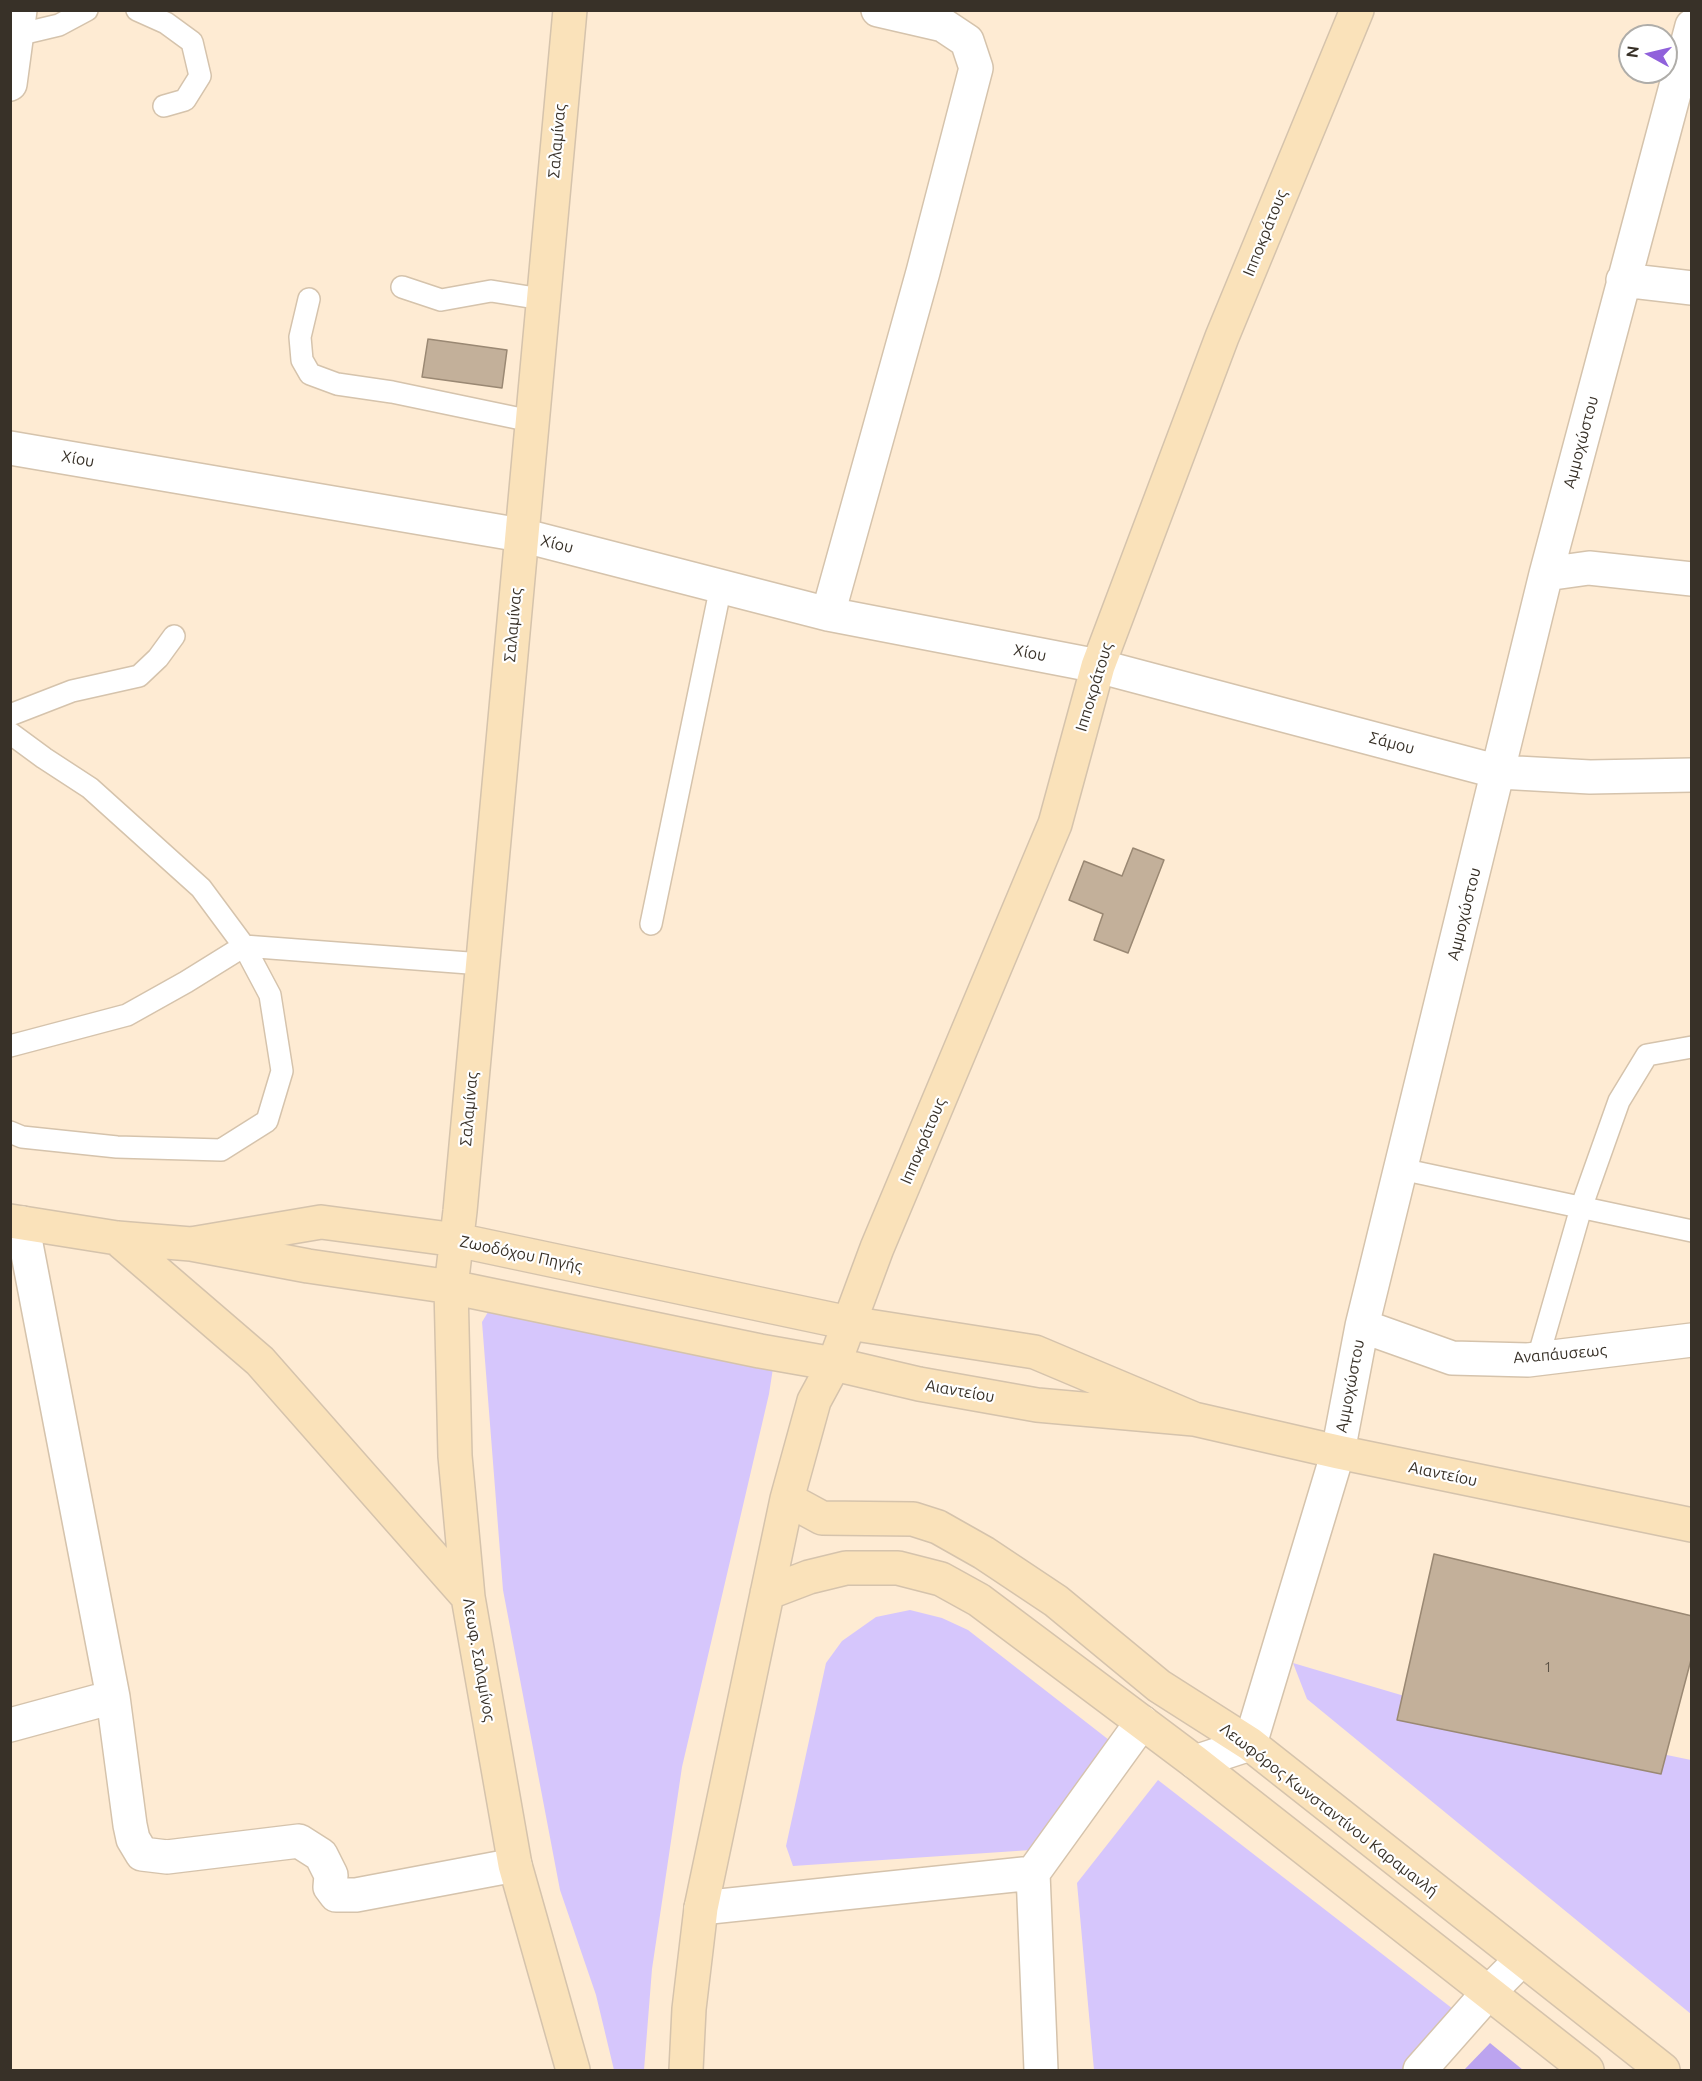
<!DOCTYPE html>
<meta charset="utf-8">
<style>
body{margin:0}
#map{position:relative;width:1702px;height:2081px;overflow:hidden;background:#feebd3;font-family:Ubuntu,sans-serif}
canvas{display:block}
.frame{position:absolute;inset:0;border:12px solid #383128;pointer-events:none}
.north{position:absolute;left:1618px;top:24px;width:60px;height:60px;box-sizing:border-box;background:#fff;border:2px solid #afada9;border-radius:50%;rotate:278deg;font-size:16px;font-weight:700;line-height:24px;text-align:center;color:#383128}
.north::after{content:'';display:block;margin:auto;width:21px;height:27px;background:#9061db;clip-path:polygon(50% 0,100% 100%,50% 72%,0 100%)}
</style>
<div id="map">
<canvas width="1702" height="2081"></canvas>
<div class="frame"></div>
<div class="north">N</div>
</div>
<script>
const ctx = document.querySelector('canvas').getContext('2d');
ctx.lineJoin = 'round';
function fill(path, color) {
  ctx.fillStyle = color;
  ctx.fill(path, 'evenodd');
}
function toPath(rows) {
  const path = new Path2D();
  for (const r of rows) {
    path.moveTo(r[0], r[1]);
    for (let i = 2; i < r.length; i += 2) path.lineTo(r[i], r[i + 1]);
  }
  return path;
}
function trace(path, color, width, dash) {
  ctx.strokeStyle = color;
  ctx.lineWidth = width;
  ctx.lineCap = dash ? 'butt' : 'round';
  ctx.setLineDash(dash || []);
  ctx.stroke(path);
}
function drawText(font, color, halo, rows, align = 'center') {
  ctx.font = font + ' Ubuntu,sans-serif';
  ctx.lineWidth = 4.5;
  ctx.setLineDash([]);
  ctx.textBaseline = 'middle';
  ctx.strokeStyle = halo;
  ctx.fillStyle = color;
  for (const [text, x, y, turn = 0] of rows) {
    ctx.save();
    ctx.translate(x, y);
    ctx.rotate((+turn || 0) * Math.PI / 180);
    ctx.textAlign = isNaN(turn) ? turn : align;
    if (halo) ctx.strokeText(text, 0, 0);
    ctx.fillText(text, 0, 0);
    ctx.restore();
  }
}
fill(toPath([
 [491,1307,773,1368,769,1394,682,1767,652,1969,644,2070,614,2070,596,1995,560,1890,503,1590,482,1322],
 [910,1610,942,1618,968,1630,1109,1740,1031,1850,793,1866,786,1846,826,1663,842,1641,876,1617],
 [1293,1663,1455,1711,1691,1760,1691,2014,1307,1699],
 [1158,1780,1453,2009,1405,2070,1094,2070,1077,1883]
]), '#d6c6fc');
fill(toPath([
 [1490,2043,1523,2070,1464,2070]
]), '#bca4ef');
const building = toPath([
 [428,339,507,350,502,388,422,377,428,339],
 [1133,848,1164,860,1128,953,1094,940,1103,914,1069,900,1084,861,1122,876,1133,848],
 [1434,1554,1692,1616,1692,1656,1661,1774,1397,1720,1434,1554]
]);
fill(building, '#c3b09a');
trace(building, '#9a8873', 1.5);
const lane = toPath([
 [137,10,166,23,192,42,200,76,185,100,164,106],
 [17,35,59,25,87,10],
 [402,287,441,300,491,291,542,299],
 [309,299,300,337,302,360,310,374,337,384,392,392,531,421],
 [10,715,72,691,139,676,158,658,174,636],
 [10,733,44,758,90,788,201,888,244,946,270,995,282,1071,267,1121,221,1150,117,1147,22,1137,10,1132],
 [651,924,721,586],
 [10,1046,127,1015,186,982,244,946,482,964],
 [1401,1169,1692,1231],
 [1538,1358,1581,1208,1619,1101,1647,1055,1692,1047]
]);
const street = toPath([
 [10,84,20,10],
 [1623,280,1692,288],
 [10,448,521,535,828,614,1098,666,1499,772,1590,777,1692,775],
 [1546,574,1589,568,1692,579],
 [828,614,923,272,976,68,967,41,943,25,878,10],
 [22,1223,113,1697,130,1825,133,1839,142,1854,167,1857,299,1841,321,1855,331,1875,330,1887,336,1895,356,1895,515,1865],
 [1362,1326,1452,1358,1528,1360,1692,1340],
 [10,1725,113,1697],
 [1195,1762,1250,1744,1338,1452,1362,1326,1546,574,1692,26],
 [1033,1873,1041,2070],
 [701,1908,1033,1873,1142,1722],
 [1420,2070,1488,1993,1521,1960]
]);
const secondary = toPath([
 [570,10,460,1211,451,1287,455,1456,468,1597,515,1865,573,2070],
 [10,1221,117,1238,191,1244],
 [117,1238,260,1361,468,1597],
 [1194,1419,1035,1352,849,1323,457,1240,321,1222,191,1244,308,1266,451,1287,760,1351,834,1364,919,1384,1037,1405,1194,1419,1338,1452,1692,1525],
 [787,1499,822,1518,913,1519,938,1527,984,1553,1056,1601,1159,1686,1250,1744,1663,2070],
 [767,1593,809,1577,846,1568,898,1568,941,1579,979,1600,1195,1762,1587,2070],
 [686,2070,689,2009,701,1908,787,1499,814,1401,834,1364,877,1248,1055,824,1098,666,1222,337,1357,10]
]);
trace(lane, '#d5c3ac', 24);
trace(street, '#d5c3ac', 36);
trace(secondary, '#d5c3ac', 36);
trace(lane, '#fff', 21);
trace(street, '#fff', 33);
trace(secondary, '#fae2ba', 33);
drawText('14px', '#5b5144', null, [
 ["1",1548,1667]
]);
drawText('16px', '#383128', '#fff', [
 ["Σαλαμίνας",557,141,-85],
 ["Ιπποκράτους",1265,233,-68],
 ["Αμμοχώστου",1581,442,-75],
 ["Χίου",78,459,10],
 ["Χίου",557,544,14],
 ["Σαλαμίνας",513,625,-85],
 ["Χίου",1030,653,11],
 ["Ιπποκράτους",1094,687,-73],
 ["Σάμου",1392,743,15],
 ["Αμμοχώστου",1464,914,-76],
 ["Σαλαμίνας",469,1109,-85],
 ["Ιπποκράτους",923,1141,-67],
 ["Ζωοδόχου Πηγής",521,1254,12],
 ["Αναπάυσεως",1560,1354,-5],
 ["Αμμοχώστου",1350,1386,-79],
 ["Αιαντείου",960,1391,10],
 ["Αιαντείου",1443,1474,12],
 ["Λεωφ. Σαλαμίνος",479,1660,80],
 ["Λεωφόρος Κωνσταντίνου Καραμανλή",1329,1810,38]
]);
</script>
